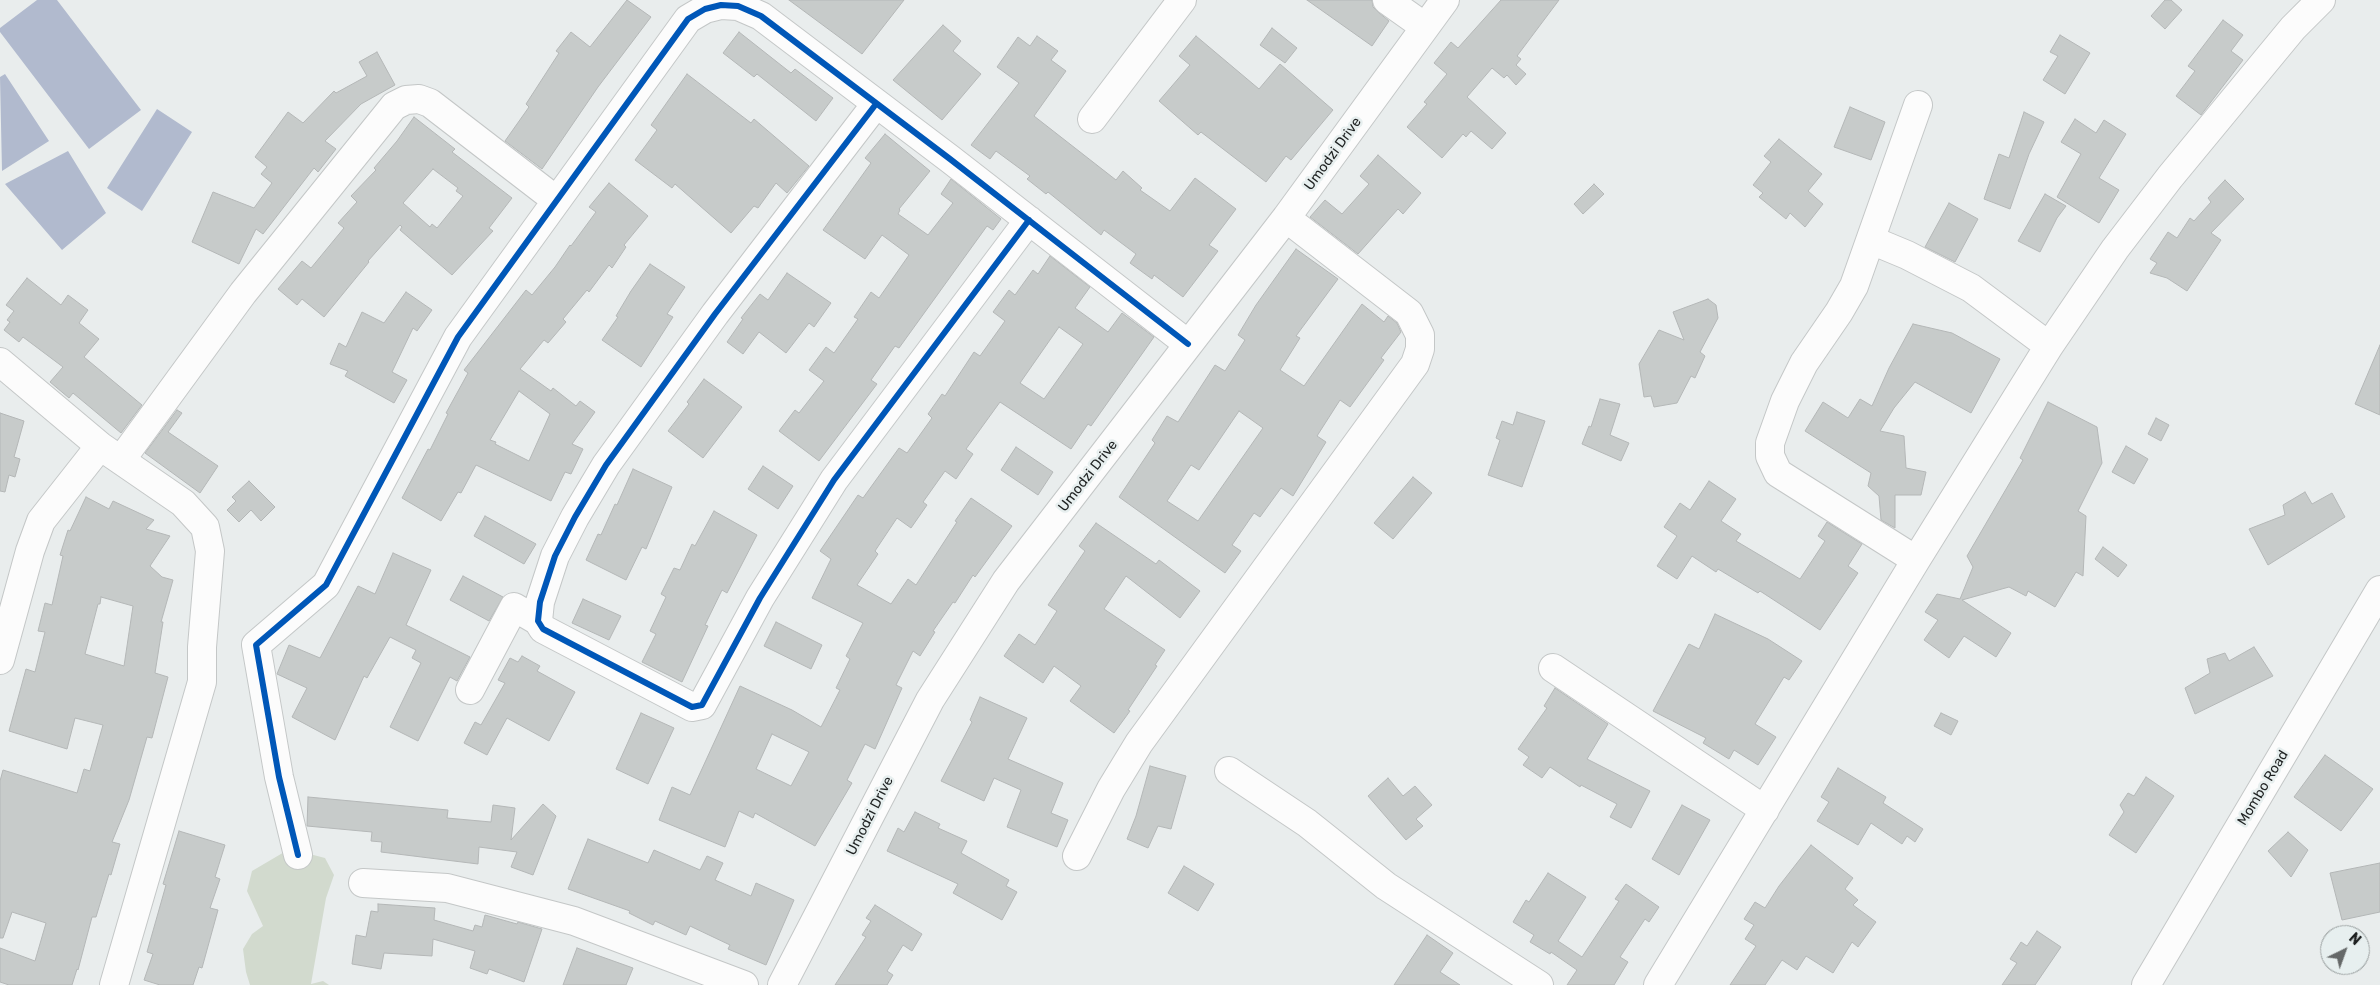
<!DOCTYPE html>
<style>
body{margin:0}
#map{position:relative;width:2380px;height:985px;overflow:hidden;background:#e9eded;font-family:Rubik,sans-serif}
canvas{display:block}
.north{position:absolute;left:2320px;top:925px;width:50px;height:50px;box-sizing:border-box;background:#e7efef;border:1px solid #979d9d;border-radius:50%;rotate:42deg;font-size:14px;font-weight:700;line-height:20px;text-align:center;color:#1e2121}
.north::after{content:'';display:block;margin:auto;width:18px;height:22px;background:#656868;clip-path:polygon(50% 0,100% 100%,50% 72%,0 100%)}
</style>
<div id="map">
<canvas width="2380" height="985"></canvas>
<div class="north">N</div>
</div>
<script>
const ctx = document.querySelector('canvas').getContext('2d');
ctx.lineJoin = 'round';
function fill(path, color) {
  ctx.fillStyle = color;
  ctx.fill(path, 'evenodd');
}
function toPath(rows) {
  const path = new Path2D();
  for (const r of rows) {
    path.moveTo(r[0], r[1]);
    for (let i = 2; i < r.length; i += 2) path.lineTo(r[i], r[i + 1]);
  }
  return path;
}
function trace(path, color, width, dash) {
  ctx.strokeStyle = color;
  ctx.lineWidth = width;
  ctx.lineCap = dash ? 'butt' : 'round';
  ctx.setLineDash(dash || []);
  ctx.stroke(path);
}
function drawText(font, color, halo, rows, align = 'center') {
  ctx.font = font + ' Rubik,sans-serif';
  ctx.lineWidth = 5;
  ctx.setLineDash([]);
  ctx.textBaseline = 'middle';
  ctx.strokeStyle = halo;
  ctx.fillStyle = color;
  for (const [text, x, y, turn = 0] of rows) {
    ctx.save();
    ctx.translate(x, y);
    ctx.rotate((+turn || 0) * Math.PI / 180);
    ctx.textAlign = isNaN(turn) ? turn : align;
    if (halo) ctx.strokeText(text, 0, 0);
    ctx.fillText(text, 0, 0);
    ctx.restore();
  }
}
fill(toPath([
 [286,851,298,851,325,858,334,875,326,898,311,984,323,981,329,985,250,985,246,972,243,949,252,934,263,926,247,891,252,871]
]), '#d2dace');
fill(toPath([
 [37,0,57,0,141,110,89,149,0,32,0,28],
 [5,74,49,141,2,171,0,77],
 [157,109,192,132,142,211,107,188],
 [68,151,106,213,62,250,5,184]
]), '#b1bace');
const building = toPath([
 [627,0,651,17,598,87,542,169,505,141,529,107,526,104,559,53,556,51,571,32,590,47,627,0],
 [789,0,904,0,862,54,789,0],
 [1307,0,1372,0,1373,7,1378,12,1389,21,1372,46,1307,0],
 [1501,0,1559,0,1517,56,1521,59,1516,65,1526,74,1516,85,1507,75,1504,78,1492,68,1467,97,1506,133,1492,149,1471,131,1466,137,1463,134,1442,158,1407,127,1427,104,1424,102,1447,74,1434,63,1451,42,1458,48,1501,0],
 [2165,0,2171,0,2182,10,2165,29,2151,16,2165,0],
 [2223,20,2243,35,2231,51,2243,60,2201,115,2176,96,2195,71,2188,66,2223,20],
 [943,25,961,41,953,51,981,74,942,120,893,80,943,25],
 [1272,28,1297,48,1285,63,1260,45,1272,28],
 [739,32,791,73,795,69,833,98,816,121,757,74,754,77,723,53,739,32],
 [2060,35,2090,53,2065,94,2043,80,2058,56,2050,52,2060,35],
 [1037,36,1058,51,1051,60,1066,71,1034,116,1116,180,1123,171,1142,188,1140,190,1170,211,1195,178,1236,209,1209,245,1218,251,1183,297,1154,275,1152,279,1130,263,1136,254,1104,230,1101,235,1048,192,1046,194,1027,179,1030,176,996,151,990,159,971,145,1019,83,997,67,1018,37,1030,46,1037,36],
 [1196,36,1259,89,1280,64,1333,110,1291,160,1286,156,1266,182,1201,132,1198,135,1159,101,1190,65,1179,56,1196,36],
 [377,52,395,85,361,104,325,141,336,149,318,172,314,168,263,234,256,229,239,264,192,242,213,192,254,208,272,183,261,174,267,167,255,157,288,112,303,123,334,91,336,93,367,76,359,62,377,52],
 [687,74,751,123,754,119,809,166,787,193,776,183,758,208,754,206,731,233,675,184,672,188,635,160,657,130,651,125,687,74],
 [1850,107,1885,122,1871,160,1834,147,1850,107],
 [2024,112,2044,122,2029,154,2010,209,1984,199,1999,154,2009,158,2024,112],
 [414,117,455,149,452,152,512,198,489,228,493,231,452,275,400,230,402,227,400,225,368,261,369,262,324,317,302,299,297,305,278,289,302,261,311,268,344,228,338,223,357,202,351,196,376,170,374,168,397,141,414,117],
 [433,169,458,188,456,191,463,196,437,228,432,224,430,227,403,203,433,169],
 [2075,119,2096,133,2104,120,2126,134,2099,178,2119,190,2099,223,2057,197,2081,154,2061,142,2075,119],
 [885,134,930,171,899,209,900,210,898,214,928,235,953,203,941,194,951,179,1001,219,993,230,987,226,899,348,895,346,871,380,877,384,819,461,779,431,795,410,799,413,824,381,809,370,826,347,834,353,858,319,854,317,871,292,879,298,909,255,882,235,865,259,823,230,871,163,865,158,885,134],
 [1779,139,1822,174,1808,191,1823,204,1805,227,1790,213,1786,219,1759,197,1763,193,1753,185,1771,162,1764,156,1779,139],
 [1378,155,1421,193,1403,214,1398,209,1358,254,1310,217,1325,200,1342,214,1369,184,1360,176,1378,155],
 [2225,180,2244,199,2211,233,2221,240,2187,291,2167,278,2150,273,2157,263,2150,259,2168,232,2177,238,2190,218,2194,221,2211,202,2208,198,2225,180],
 [609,183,648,216,624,245,626,247,612,268,609,265,589,292,587,290,563,319,566,322,548,343,544,340,520,369,551,391,553,388,576,406,580,401,595,412,572,444,583,449,571,474,565,472,551,501,476,465,461,493,458,492,441,521,402,498,428,449,430,450,448,414,446,413,468,373,464,370,526,290,532,295,555,267,570,245,571,246,596,212,589,207,609,183],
 [519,391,550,414,529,461,495,444,496,442,490,440,519,391],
 [1594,184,1604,194,1583,214,1574,204,1594,184],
 [2045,194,2066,206,2057,218,2040,252,2018,241,2045,194],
 [1949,203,1978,219,1955,262,1925,247,1949,203],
 [1296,249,1338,279,1296,336,1300,338,1280,370,1304,386,1362,304,1384,322,1388,316,1397,323,1401,332,1381,358,1384,360,1350,407,1340,400,1317,436,1326,442,1293,496,1281,488,1260,517,1254,513,1232,545,1241,551,1225,573,1119,497,1155,443,1152,440,1167,416,1178,422,1215,365,1225,371,1245,340,1238,335,1256,305,1296,249],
 [1239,411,1263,428,1198,521,1167,501,1191,465,1199,470,1239,411],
 [1050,256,1090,287,1075,308,1108,332,1122,313,1154,337,1091,426,1088,424,1071,449,1000,402,966,449,973,454,956,479,945,471,923,502,927,505,911,528,897,518,875,551,878,554,857,585,891,604,908,579,916,585,957,522,955,521,971,498,1012,526,975,577,973,575,955,603,953,602,933,631,935,632,920,656,913,651,896,685,902,688,875,749,865,744,847,780,852,783,815,846,755,813,753,818,739,811,725,847,659,820,672,787,690,795,740,686,792,710,821,727,840,690,836,688,850,659,846,656,863,623,812,598,831,559,820,551,858,495,863,498,899,448,907,453,932,418,928,414,942,394,945,396,974,352,980,356,1005,321,993,312,1009,290,1015,295,1033,270,1038,274,1050,256],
 [1059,327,1083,344,1044,399,1020,383,1059,327],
 [772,734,809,752,791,786,756,769,772,734],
 [650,264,685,287,667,314,673,317,641,367,602,340,618,317,616,316,631,291,650,264],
 [787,273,831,303,814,327,809,323,786,353,759,332,743,354,727,342,743,319,741,318,760,294,768,300,787,273],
 [27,278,61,305,68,295,88,310,79,323,99,339,84,357,142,405,121,433,73,393,69,398,50,382,63,367,23,337,19,342,4,330,10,322,7,320,14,311,6,305,27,278],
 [406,292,432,310,417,331,413,328,392,372,407,380,394,403,345,376,348,371,330,364,339,343,346,347,362,312,384,323,406,292],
 [1708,299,1716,305,1718,318,1700,352,1705,356,1695,378,1691,376,1677,403,1654,407,1651,396,1644,397,1639,364,1659,330,1684,340,1673,312,1708,299],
 [1913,324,1952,333,2000,359,1971,413,1915,382,1894,408,1880,431,1904,436,1906,468,1926,472,1921,495,1895,495,1895,528,1881,520,1879,496,1868,486,1871,473,1805,431,1823,402,1848,418,1860,399,1872,406,1889,368,1913,324],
 [2380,345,2380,415,2355,404,2380,345],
 [704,379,742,407,703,458,668,431,689,404,687,402,704,379],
 [1600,399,1620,404,1610,435,1629,443,1621,461,1582,444,1589,426,1591,427,1600,399],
 [2048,402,2097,427,2102,463,2078,511,2086,516,2083,576,2076,572,2055,607,2028,591,2026,596,2009,587,1962,600,2011,633,1996,657,1964,636,1949,658,1924,640,1938,620,1925,612,1937,594,1960,599,1973,567,1967,556,2023,460,2020,458,2048,402],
 [177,410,182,413,168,432,218,466,200,493,145,453,177,410],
 [1517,412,1545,421,1522,487,1488,475,1500,440,1496,438,1502,421,1513,425,1517,412],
 [0,413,24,421,14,457,20,459,15,477,9,475,5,492,0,491,0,413],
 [2156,418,2169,425,2161,441,2148,434,2156,418],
 [2126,446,2148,459,2134,484,2112,472,2126,446],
 [1016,447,1053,472,1038,495,1001,470,1016,447],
 [763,466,793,486,778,509,748,489,763,466],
 [633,469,672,487,646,549,642,547,626,580,586,560,598,534,601,535,615,504,617,505,633,469],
 [1413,477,1432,493,1393,539,1374,523,1413,477],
 [249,481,275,507,261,521,251,510,239,522,227,510,236,501,232,497,249,481],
 [1709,481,1736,499,1721,521,1741,534,1736,541,1800,579,1825,541,1818,536,1827,522,1862,544,1848,566,1858,573,1820,630,1760,591,1758,593,1718,569,1716,572,1692,556,1677,579,1657,566,1677,536,1664,527,1680,503,1690,510,1709,481],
 [2305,492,2312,504,2332,493,2345,517,2268,565,2249,529,2285,515,2283,505,2305,492],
 [86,497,109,509,113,501,154,520,146,529,170,536,150,566,162,577,173,580,161,622,163,622,155,673,168,677,152,738,147,737,129,800,112,842,120,844,111,875,109,874,96,917,92,917,78,970,77,969,72,985,9,985,0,982,0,948,35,961,46,923,12,912,3,938,0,938,0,781,3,770,77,793,84,769,90,771,103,725,75,718,67,749,9,731,26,669,35,672,45,632,38,631,45,603,52,605,63,556,60,555,68,530,70,531,86,497],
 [101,597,133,606,124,666,85,654,98,604,100,604,101,597],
 [714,511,757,535,727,593,722,590,705,625,708,626,682,682,642,662,656,634,650,631,666,597,661,594,674,568,680,570,692,544,695,546,714,511],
 [485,516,536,544,524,564,474,536,485,516],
 [1096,523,1156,564,1159,560,1200,591,1180,618,1126,576,1104,609,1165,650,1155,665,1157,666,1128,710,1130,711,1114,733,1070,701,1081,686,1054,666,1043,683,1004,656,1019,634,1035,645,1057,611,1048,605,1085,551,1079,546,1096,523],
 [2103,547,2127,565,2118,577,2095,559,2103,547],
 [393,553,431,570,406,625,470,657,457,681,450,677,418,741,390,727,421,663,412,658,416,650,390,637,367,678,364,676,335,740,292,717,307,688,277,674,289,645,320,658,358,586,375,594,393,553],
 [463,576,503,597,489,621,450,600,463,576],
 [583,599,621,616,609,640,572,623,583,599],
 [1715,614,1768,639,1802,661,1789,680,1784,677,1755,724,1776,737,1758,765,1734,750,1729,759,1703,743,1706,738,1653,711,1689,644,1699,649,1715,614],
 [776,622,822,645,811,669,764,646,776,622],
 [2254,647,2273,676,2195,714,2185,688,2210,673,2207,659,2225,653,2229,661,2254,647],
 [522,656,540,666,537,671,575,692,549,741,507,718,487,755,464,743,475,722,481,725,505,683,498,680,510,658,518,662,522,656],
 [1555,688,1608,724,1587,759,1650,791,1631,828,1610,817,1617,804,1581,785,1580,787,1550,767,1542,778,1523,765,1529,757,1518,749,1547,708,1544,706,1555,688],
 [980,697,1027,718,1008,759,1063,783,1051,813,1068,820,1057,847,1007,827,1021,790,994,778,984,801,941,781,972,722,970,720,980,697],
 [641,713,674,728,648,784,616,769,641,713],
 [1941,713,1958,721,1951,735,1934,726,1941,713],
 [2325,755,2373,789,2341,831,2294,797,2325,755],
 [1150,766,1186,776,1171,829,1158,826,1148,848,1127,839,1136,816,1150,766],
 [1838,768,1886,797,1883,803,1923,829,1915,842,1907,836,1902,844,1871,823,1858,845,1817,821,1829,802,1821,797,1838,768],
 [2146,777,2174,796,2136,853,2109,835,2124,812,2120,805,2128,793,2134,796,2146,777],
 [1388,778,1403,796,1415,786,1432,805,1416,819,1423,826,1406,840,1368,796,1388,778],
 [308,797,448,810,447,818,491,822,493,805,515,808,511,840,543,804,556,816,533,875,511,867,517,852,479,847,478,864,381,852,382,842,371,841,372,832,307,826,308,797],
 [1682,805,1710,820,1679,875,1652,859,1682,805],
 [915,812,940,824,938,828,967,841,961,853,1009,880,1006,886,1017,892,1002,920,953,893,958,884,887,851,898,828,904,832,915,812],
 [179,831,225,845,215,877,220,879,210,908,218,910,202,968,199,967,193,985,160,985,144,980,153,954,147,952,166,885,163,884,179,831],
 [2288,832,2308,850,2291,877,2268,851,2288,832],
 [588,839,648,863,654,850,700,870,707,856,723,863,715,880,751,896,756,883,794,900,766,965,728,949,730,945,690,926,686,935,655,921,653,925,629,913,630,911,568,889,588,839],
 [1811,845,1853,878,1845,889,1858,900,1853,905,1876,922,1858,947,1852,942,1833,973,1806,956,1797,970,1782,960,1765,985,1730,985,1756,946,1745,939,1754,925,1744,919,1755,902,1765,908,1779,886,1811,845],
 [2380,863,2380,912,2342,920,2330,873,2380,863],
 [1184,866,1214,884,1198,911,1168,893,1184,866],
 [1548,873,1586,897,1558,941,1582,957,1619,901,1615,899,1626,884,1659,907,1649,922,1645,919,1620,957,1628,962,1614,985,1567,985,1577,970,1551,952,1550,954,1530,942,1534,935,1513,922,1526,900,1529,902,1548,873],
 [378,904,435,908,434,920,473,931,475,925,482,927,485,915,517,924,518,922,542,929,524,982,489,969,487,974,470,968,475,951,433,939,432,956,384,953,381,969,352,964,356,935,366,937,371,911,378,912,378,904],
 [875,905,922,934,912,951,903,945,887,971,893,975,887,985,835,985,866,937,862,935,871,921,866,918,875,905],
 [2037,931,2061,947,2035,985,2002,985,2017,963,2010,959,2021,942,2027,946,2037,931],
 [1427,935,1453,953,1440,972,1460,985,1394,985,1427,935],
 [577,948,633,968,626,985,563,985,577,948]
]);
fill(building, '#c7cbca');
trace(building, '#b4b7b7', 1);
const minor = toPath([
 [1387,0,1425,27],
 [876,104,715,314,606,465,575,517,555,556,540,602,538,621,543,629,692,707,702,705,760,598,834,480,1029,220],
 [1092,119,1182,0],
 [1871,240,1907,255,1971,288,2049,346],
 [0,362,100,446,183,503,205,527,210,551,202,647,202,682,114,985],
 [121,460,243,293,394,106,406,100,419,99,430,103,556,200],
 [1916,560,1778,473,1770,456,1770,443,1785,401,1804,363,1839,312,1854,286,1918,105],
 [0,660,30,551,41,521,100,446],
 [1553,668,1765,810],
 [470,690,514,607,538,621],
 [1229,771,1307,823,1386,886,1539,985],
 [298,855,279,777,256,645,326,585,458,337,688,19,705,9,721,5,738,6,761,16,950,159,1188,344],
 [1077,856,1111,789,1139,743,1415,364,1420,349,1420,335,1409,313,1286,218],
 [363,883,447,888,574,921,744,985],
 [782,985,930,700,1006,581,1286,218,1445,0],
 [1658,985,1916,560,2049,346,2115,249,2170,177,2293,28,2321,0],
 [2146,985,2380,590]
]);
trace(minor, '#c4c7c7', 30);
trace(minor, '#fcfcfc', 28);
trace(toPath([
 [876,104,715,314,606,465,575,517,555,556,540,602,538,621,543,629,692,707,702,705,760,598,834,480,1029,220],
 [298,855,279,777,256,645,326,585,458,337,688,19,705,9,721,5,738,6,761,16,950,159,1188,344]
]), '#0057b8', 6);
drawText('14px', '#1e2121', '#e7efef', [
 ["Umodzi Drive",1333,154,-54],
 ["Umodzi Drive",1088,476,-52],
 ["Mombo Road",2263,788,-59],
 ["Umodzi Drive",870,816,-63]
]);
</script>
